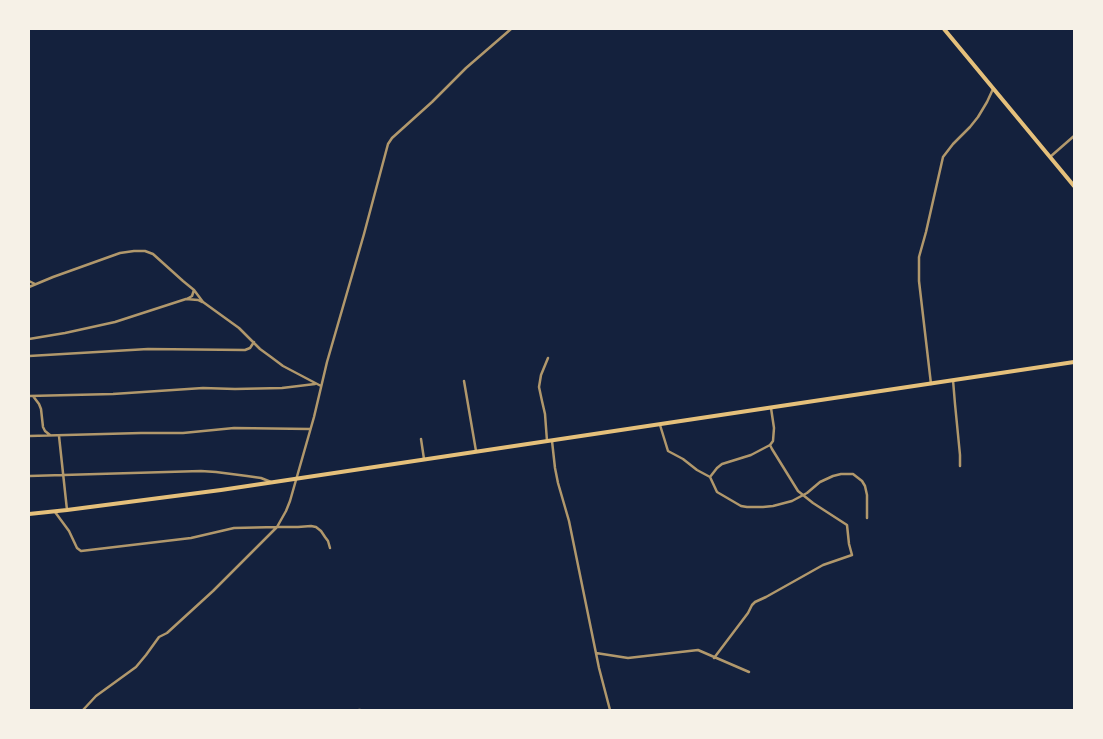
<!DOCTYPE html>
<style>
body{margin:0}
#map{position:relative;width:1103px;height:739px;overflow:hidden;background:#14213d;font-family:"PT Serif",serif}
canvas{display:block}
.frame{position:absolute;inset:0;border:30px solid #f6f1e7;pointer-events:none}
</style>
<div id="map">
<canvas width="1103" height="739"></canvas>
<div class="frame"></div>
</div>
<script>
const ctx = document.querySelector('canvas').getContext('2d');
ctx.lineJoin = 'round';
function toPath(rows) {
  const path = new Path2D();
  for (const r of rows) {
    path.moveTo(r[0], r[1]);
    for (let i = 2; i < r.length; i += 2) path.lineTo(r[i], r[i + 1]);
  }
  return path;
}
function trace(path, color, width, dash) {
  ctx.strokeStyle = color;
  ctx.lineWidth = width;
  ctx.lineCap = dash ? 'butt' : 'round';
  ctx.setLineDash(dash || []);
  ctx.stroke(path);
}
trace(toPath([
 [1050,157,1074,136],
 [29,281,35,284],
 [29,287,53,277,120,253,134,251,145,251,153,254,183,281,194,290,203,302,239,328,260,349,271,357,283,366,321,386],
 [187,299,192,296,194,290],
 [29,339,65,333,115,322,186,299,198,300,202,302],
 [29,356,148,349,245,350,250,348,254,342],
 [953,380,955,404,960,455,960,466],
 [464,381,476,451],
 [931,384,919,281,919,257,926,232,943,157,953,144,970,127,978,117,987,102,993,89],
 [29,396,113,394,203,388,235,389,282,388,315,384],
 [33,396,39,404,41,409,43,427,45,431,50,435],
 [660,425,668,451,683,459,697,470,710,477],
 [29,436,141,433,183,433,234,428,310,429],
 [59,436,67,510],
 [421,439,424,459],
 [547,441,545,414,542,401,539,387,541,375,548,358],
 [552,441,555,468,558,483,569,521,599,668,610,710],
 [770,445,751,455,722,464,717,468,710,477,717,492,741,506,747,507,763,507,773,506,792,501,807,493,820,482,833,476,841,474,853,474,862,481,865,486,867,495,867,518],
 [29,476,201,471,216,472,247,476,261,478,271,482],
 [55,512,69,531,77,548,81,551,191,538,234,528,277,527,286,511,290,501,314,417,327,362,364,234,388,144,392,138,432,102,466,68,511,29],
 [596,653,628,658,698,650,749,672],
 [714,658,748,613,752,605,755,602,766,597,823,565,852,555,849,544,847,525,813,503,798,491,772,449,770,445,773,441,774,428,771,408],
 [83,710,96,696,136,667,146,655,159,637,167,633,213,591,277,527,298,527,311,526,316,527,321,531,325,537,328,541,330,548],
 [359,710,360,710]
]), '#b1986c', 2.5);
trace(toPath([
 [944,29,1074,186],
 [29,514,67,510,221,490,1074,362]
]), '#e5c07b', 4);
</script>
